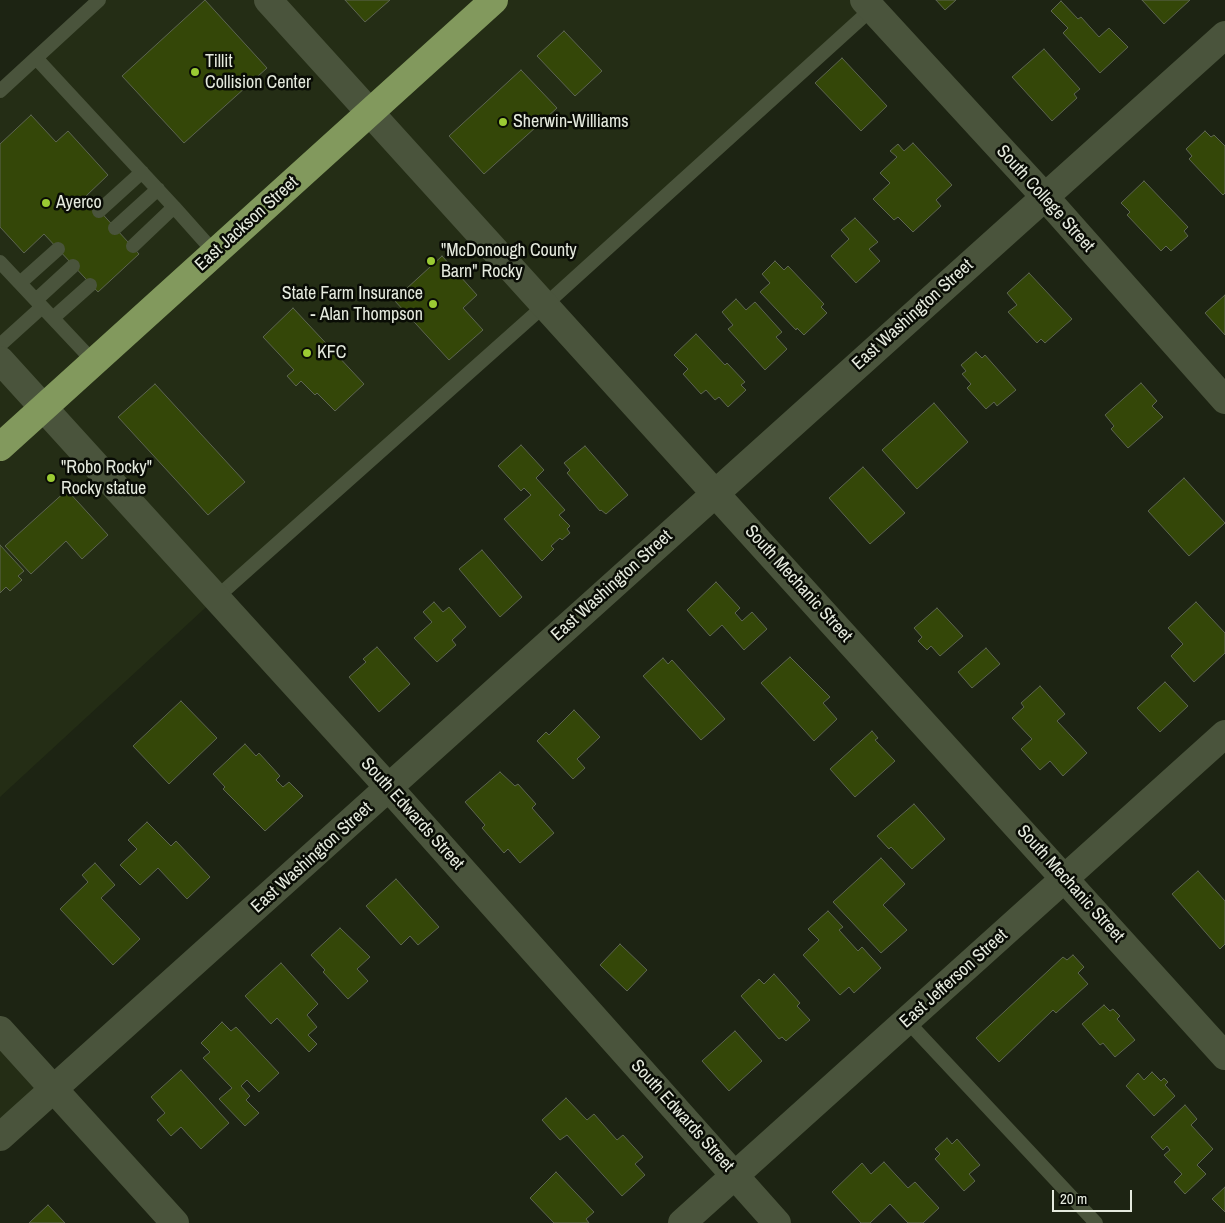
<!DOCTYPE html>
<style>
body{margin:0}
#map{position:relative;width:1225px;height:1223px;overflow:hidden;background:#1d2413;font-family:"Archivo Narrow",sans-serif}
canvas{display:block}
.scale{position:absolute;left:1052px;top:1190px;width:80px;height:22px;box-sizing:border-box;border:2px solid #e5eade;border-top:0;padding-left:6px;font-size:15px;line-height:18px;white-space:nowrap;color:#e5eade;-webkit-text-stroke:4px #090c05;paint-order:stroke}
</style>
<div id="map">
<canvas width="1225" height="1223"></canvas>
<div class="scale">20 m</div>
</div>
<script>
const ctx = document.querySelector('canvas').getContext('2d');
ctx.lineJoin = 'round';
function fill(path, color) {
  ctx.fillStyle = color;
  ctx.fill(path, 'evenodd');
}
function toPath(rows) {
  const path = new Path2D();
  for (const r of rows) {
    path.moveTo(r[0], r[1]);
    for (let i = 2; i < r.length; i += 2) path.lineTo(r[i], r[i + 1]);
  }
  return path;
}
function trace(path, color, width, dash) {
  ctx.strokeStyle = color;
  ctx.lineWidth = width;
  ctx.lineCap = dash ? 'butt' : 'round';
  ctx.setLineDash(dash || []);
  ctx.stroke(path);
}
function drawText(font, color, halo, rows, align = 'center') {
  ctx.font = font + ' "Archivo Narrow",sans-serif';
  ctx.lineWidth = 5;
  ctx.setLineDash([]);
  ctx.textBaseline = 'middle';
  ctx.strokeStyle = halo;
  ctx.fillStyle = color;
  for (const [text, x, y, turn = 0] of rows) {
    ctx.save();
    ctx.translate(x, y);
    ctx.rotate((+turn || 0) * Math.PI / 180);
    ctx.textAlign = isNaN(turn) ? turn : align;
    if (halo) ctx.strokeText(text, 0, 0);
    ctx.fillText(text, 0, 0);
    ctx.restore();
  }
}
fill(toPath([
 [99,0,882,0,216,598,0,797,0,91],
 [0,1030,53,1089,0,1137]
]), '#242d15');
const building = toPath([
 [205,0,267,68,184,143,122,76,205,0],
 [345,0,390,0,365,22,345,0],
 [936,0,956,0,945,10,936,0],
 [1142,0,1190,0,1164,24,1142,0],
 [1061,1,1078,19,1081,17,1099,37,1109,28,1128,47,1100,73,1063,33,1068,28,1051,11,1061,1],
 [564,31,602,71,575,96,537,56,564,31],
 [1044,49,1080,89,1074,94,1077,98,1052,121,1012,77,1044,49],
 [842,58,887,106,861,131,815,83,842,58],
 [521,70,557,108,484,174,449,136,521,70],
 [31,115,56,142,68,131,108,175,86,196,139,254,98,292,44,234,24,253,0,227,0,144,31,115],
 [1205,131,1211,137,1214,135,1225,146,1225,193,1223,195,1189,159,1192,156,1186,149,1205,131],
 [913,143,952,185,936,200,941,206,913,232,898,217,894,220,873,199,890,183,880,173,897,157,890,151,898,144,904,151,913,143],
 [1144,181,1188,227,1184,231,1188,236,1171,251,1166,246,1161,251,1127,215,1130,212,1121,203,1144,181],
 [855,218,878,242,869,249,880,261,856,283,831,256,849,239,841,230,855,218],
 [442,256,477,295,463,308,483,330,449,360,394,300,442,256],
 [775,261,784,270,788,266,824,304,821,307,827,313,804,335,797,328,796,330,760,292,770,283,762,274,775,261],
 [1029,273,1072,319,1045,343,1041,339,1037,343,1008,312,1017,305,1007,293,1029,273],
 [1225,295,1225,335,1205,313,1225,295],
 [736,299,746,310,755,302,782,332,776,337,787,349,765,370,728,329,733,325,722,312,736,299],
 [293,308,364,384,335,411,317,393,315,395,301,381,296,386,287,376,294,370,263,337,293,308],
 [696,334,725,365,727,363,745,382,741,385,746,390,728,407,719,397,715,400,706,390,701,394,683,374,688,369,674,355,696,334],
 [976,352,982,358,985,355,1016,390,997,406,994,402,986,409,967,388,971,384,962,374,966,371,961,365,976,352],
 [1141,383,1157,401,1152,406,1163,417,1128,448,1111,429,1114,426,1105,415,1141,383],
 [155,384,245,482,208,515,118,417,155,384],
 [934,403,968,442,917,489,882,450,934,403],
 [521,445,544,470,536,478,565,510,559,515,570,526,567,529,570,533,562,540,560,538,551,546,554,549,542,561,504,519,531,495,524,488,521,491,498,466,521,445],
 [585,446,628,495,606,514,601,510,600,511,567,473,570,470,564,463,585,446],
 [863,467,905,513,870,544,829,498,863,467],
 [1184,478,1225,523,1189,556,1148,511,1184,478],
 [67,490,108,535,82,559,66,541,31,574,5,546,67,490],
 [0,545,24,571,18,576,22,580,10,591,6,587,0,593,0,545],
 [482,550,522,597,500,617,459,569,482,550],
 [716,582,740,608,735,613,742,621,752,612,767,629,744,650,722,625,710,636,687,610,716,582],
 [434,602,443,612,449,607,466,627,452,640,456,645,437,662,414,638,432,622,423,612,434,602],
 [1196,602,1225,633,1225,653,1194,682,1171,656,1183,644,1168,628,1196,602],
 [937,608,963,636,940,656,931,646,927,650,918,641,922,637,914,628,937,608],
 [377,647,410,684,379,712,349,677,366,662,363,659,377,647],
 [986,648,1000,664,972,688,958,672,986,648],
 [790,657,830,697,823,703,837,719,814,741,761,683,790,657],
 [663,658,668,664,672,660,725,719,701,740,643,676,663,658],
 [1165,682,1188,706,1160,732,1137,708,1165,682],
 [1040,686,1065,714,1057,721,1087,753,1063,776,1050,761,1040,770,1021,749,1032,739,1012,718,1024,707,1021,703,1040,686],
 [181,701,217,738,169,784,133,746,181,701],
 [574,710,600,737,577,759,585,768,573,779,537,741,546,732,549,735,574,710],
 [872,731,878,738,875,740,895,761,855,797,830,769,872,731],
 [245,744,256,756,259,753,280,776,276,780,283,787,289,782,303,796,265,831,223,789,225,787,213,774,245,744],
 [500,772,515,786,518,784,536,804,532,808,554,833,520,863,508,849,504,853,482,828,485,825,465,802,500,772],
 [914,804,945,839,912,869,891,847,889,849,877,836,914,804],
 [147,822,171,846,176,841,210,877,187,899,158,868,140,885,120,865,137,849,128,840,147,822],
 [881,858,905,884,883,905,907,930,881,953,833,902,881,858],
 [95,863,115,885,101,898,140,939,113,965,60,909,88,882,82,875,95,863],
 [1198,871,1225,901,1225,944,1220,949,1172,894,1198,871],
 [396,879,439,927,418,945,410,936,401,945,366,906,396,879],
 [828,911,843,927,839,930,858,951,862,947,881,968,854,993,849,987,840,995,803,955,819,940,808,929,828,911],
 [340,928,370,957,357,969,368,981,348,999,323,972,325,970,311,955,340,928],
 [620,944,647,970,627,991,600,965,620,944],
 [1073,955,1084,967,1078,973,1088,984,1056,1013,1053,1010,999,1062,976,1038,1063,957,1067,960,1073,955],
 [281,963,318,1004,307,1015,317,1027,308,1035,317,1044,309,1052,277,1018,271,1024,245,996,281,963],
 [774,974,800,1003,797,1006,810,1020,786,1041,782,1037,779,1039,741,996,759,979,764,984,774,974],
 [1104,1005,1110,1011,1113,1009,1120,1016,1117,1019,1135,1040,1115,1057,1103,1043,1100,1045,1082,1024,1104,1005],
 [222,1022,231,1031,236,1027,279,1073,259,1092,247,1080,241,1086,250,1096,246,1100,259,1113,245,1126,219,1099,232,1088,203,1058,210,1052,201,1043,222,1022],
 [735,1031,762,1061,729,1091,702,1061,735,1031],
 [181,1070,229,1123,201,1149,181,1127,171,1136,157,1120,165,1113,151,1097,181,1070],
 [1152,1072,1161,1081,1164,1078,1168,1082,1165,1085,1175,1096,1154,1116,1126,1086,1138,1073,1144,1080,1152,1072],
 [566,1098,587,1120,594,1114,617,1140,623,1135,643,1157,635,1164,645,1175,622,1196,567,1135,560,1140,542,1120,566,1098],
 [1185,1105,1197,1119,1191,1125,1213,1149,1197,1165,1206,1174,1185,1194,1174,1182,1182,1174,1164,1155,1170,1150,1167,1146,1163,1150,1151,1137,1185,1105],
 [947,1138,952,1144,957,1139,980,1165,969,1174,975,1181,964,1191,935,1159,940,1154,935,1149,947,1138],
 [884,1162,908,1188,915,1182,939,1208,923,1223,908,1223,890,1204,870,1223,861,1223,832,1192,862,1163,871,1174,884,1162],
 [556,1172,594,1212,586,1219,589,1223,554,1223,530,1198,556,1172],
 [1225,1187,1225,1212,1212,1199,1225,1187],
 [48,1205,65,1223,29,1223,48,1205]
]);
fill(building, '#344708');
trace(building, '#5d6551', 1);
trace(toPath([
 [36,58,174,207],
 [0,91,99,0],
 [99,211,142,172],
 [115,228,158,189],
 [133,246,174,207,215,253],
 [0,262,94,362],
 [20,283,58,249],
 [36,300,73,266],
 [53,318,90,285],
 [0,345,42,307],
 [216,598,545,305,876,5],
 [907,1021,1096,1223]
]), '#4a543c', 14);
trace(toPath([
 [268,0,1225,1056],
 [864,0,1045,197,1225,400],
 [0,360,390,789,777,1223],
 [0,1030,175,1223],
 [0,1137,1225,35],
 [682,1223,1225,734]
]), '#4a543c', 28);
trace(toPath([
 [0,447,494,0]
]), '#82995d', 28);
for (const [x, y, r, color] of [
 [195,72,5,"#9bcb33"],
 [503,122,5,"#9bcb33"],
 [46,203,5,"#9bcb33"],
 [431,261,5,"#9bcb33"],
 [433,304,5,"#9bcb33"],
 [307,353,5,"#9bcb33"],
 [51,478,5,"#9bcb33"]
]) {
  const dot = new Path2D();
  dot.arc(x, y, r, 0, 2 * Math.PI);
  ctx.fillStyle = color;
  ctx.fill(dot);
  trace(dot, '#090c05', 2);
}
drawText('18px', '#e5eade', '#090c05', [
 ["Tillit",205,62],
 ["Collision Center",205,83],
 ["Sherwin-Williams",513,122],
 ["Ayerco",56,203],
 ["\"McDonough County",441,251],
 ["Barn\" Rocky",441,272],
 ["State Farm Insurance",423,294,"right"],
 ["- Alan Thompson",423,315,"right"],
 ["KFC",317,353],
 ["\"Robo Rocky\"",61,468],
 ["Rocky statue",61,489]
], 'left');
drawText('18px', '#e5eade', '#090c05', [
 ["South College Street",1045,199,48],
 ["East Jackson Street",247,224,-42],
 ["East Washington Street",913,315,-42],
 ["South Mechanic Street",798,584,48],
 ["East Washington Street",612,586,-42],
 ["South Edwards Street",412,814,48],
 ["East Washington Street",312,858,-42],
 ["South Mechanic Street",1070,884,48],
 ["East Jefferson Street",954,979,-42],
 ["South Edwards Street",682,1116,48]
]);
</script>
